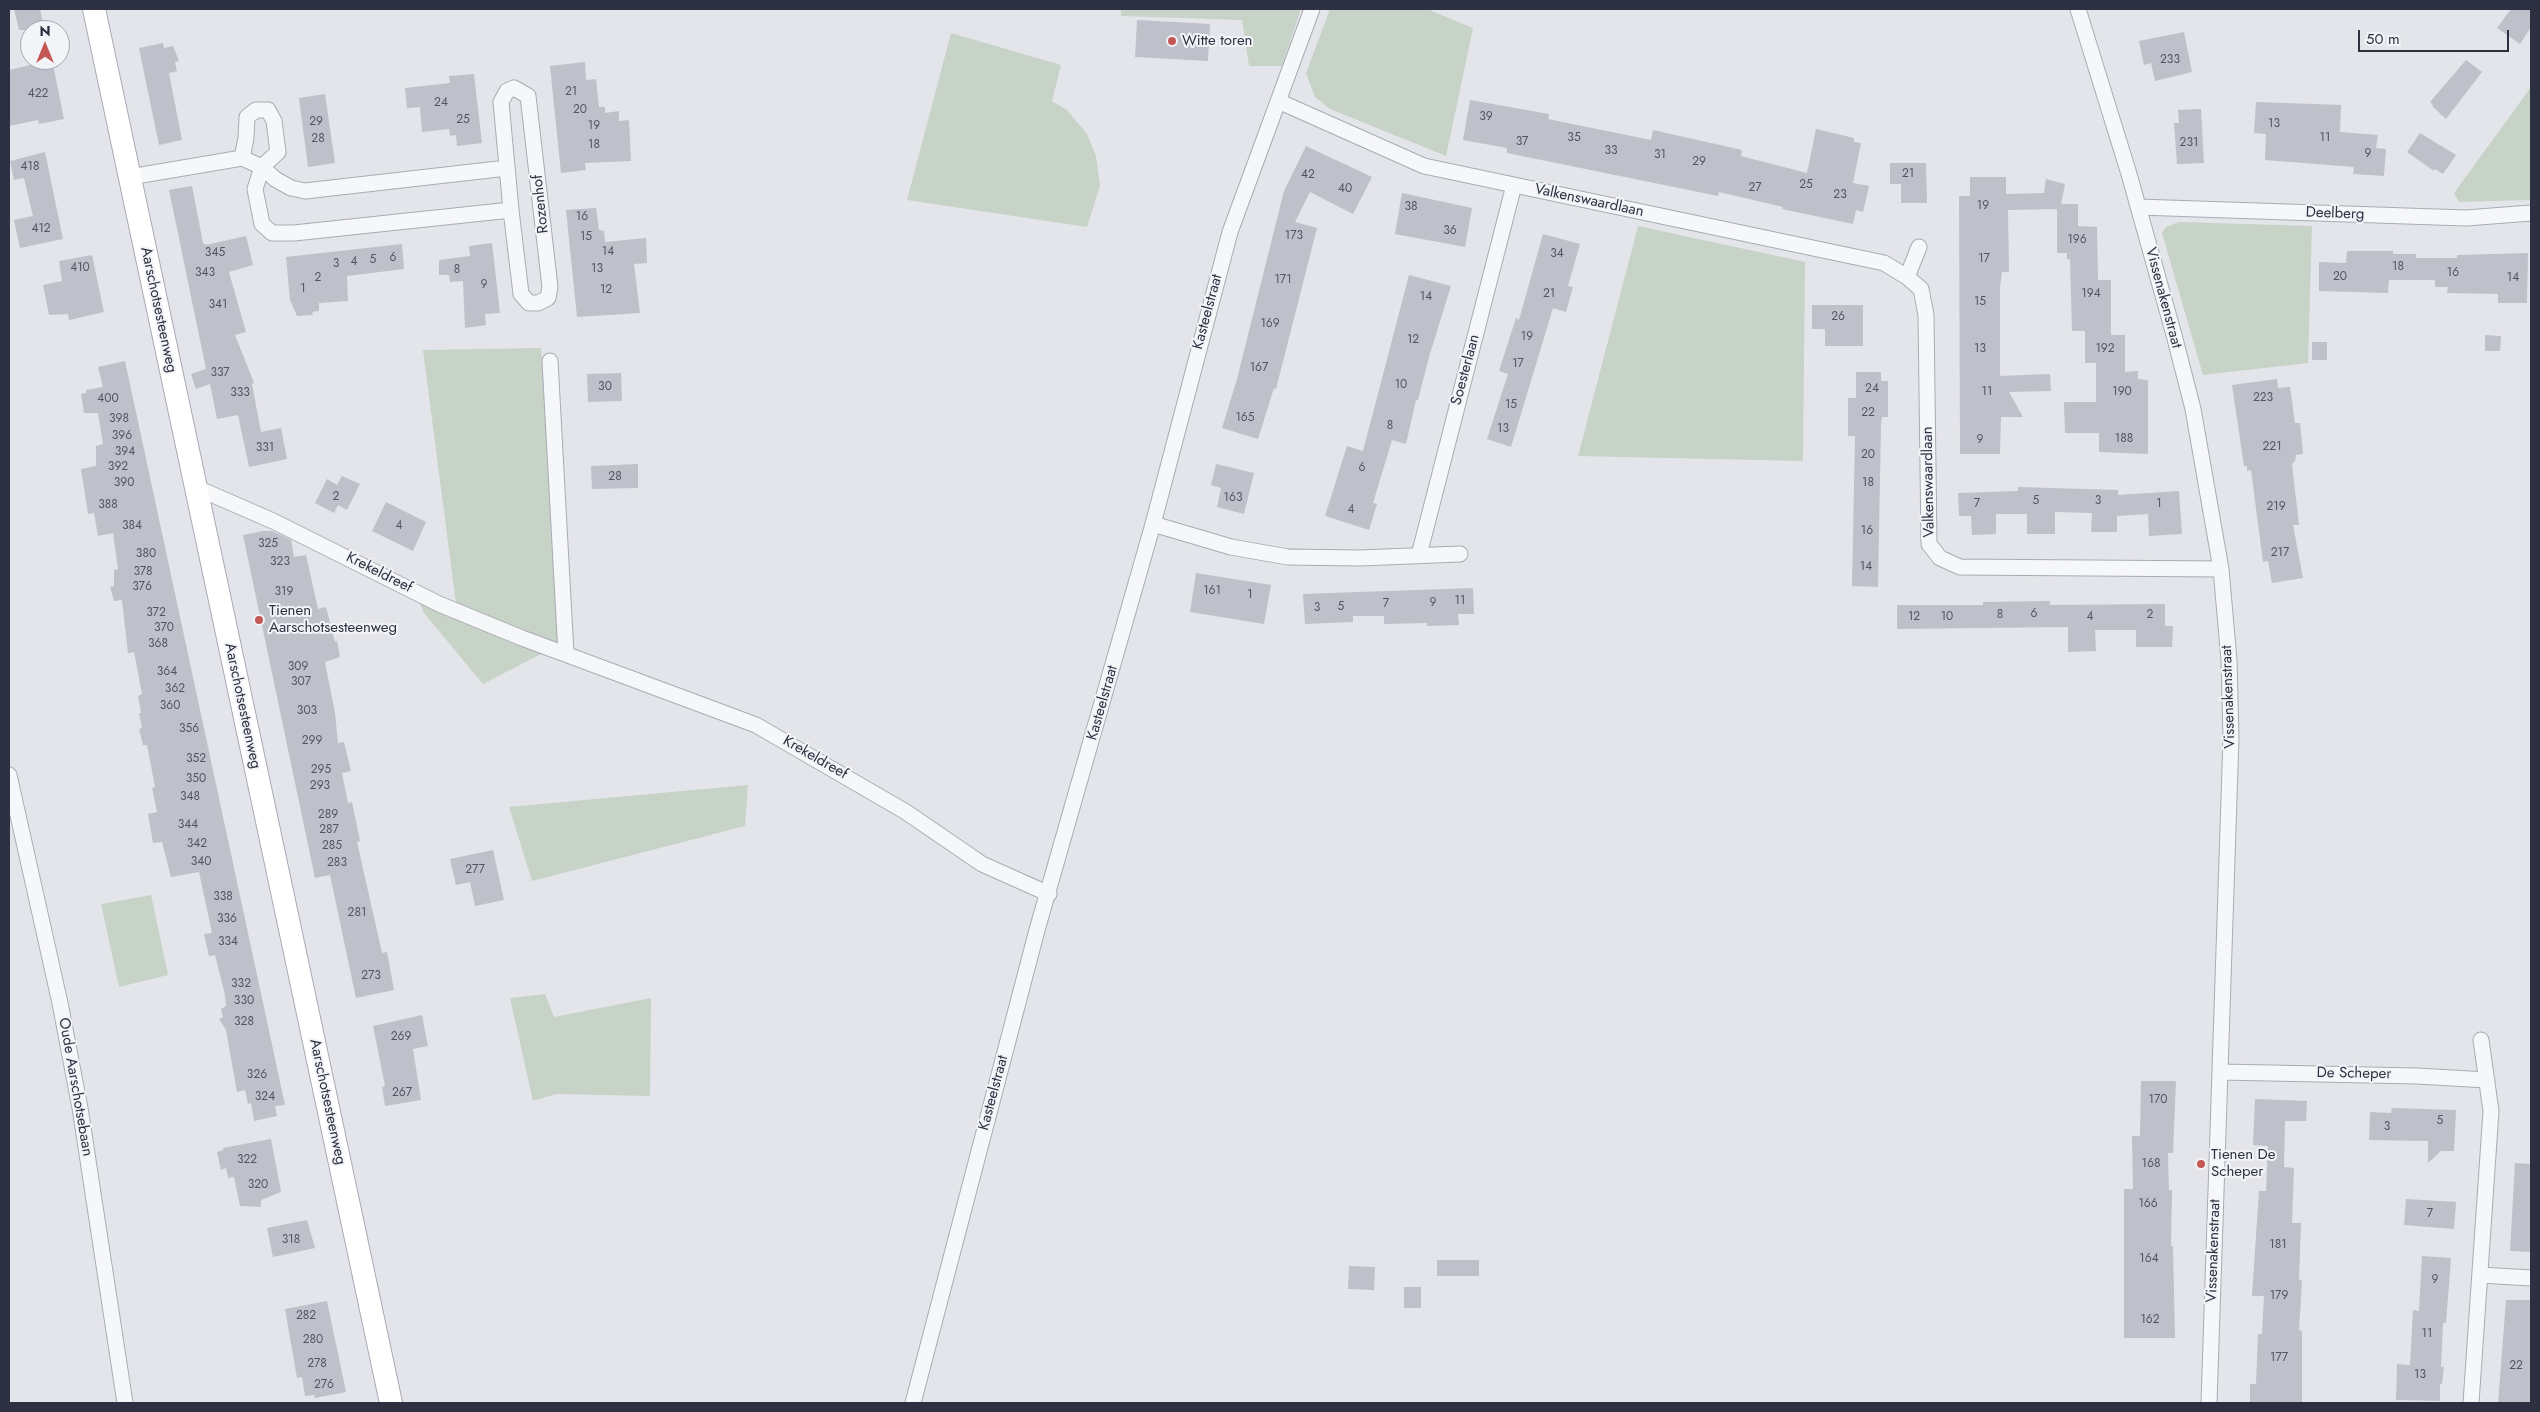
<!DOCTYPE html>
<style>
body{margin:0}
#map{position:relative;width:2540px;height:1412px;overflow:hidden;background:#e4e5ea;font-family:Jost,sans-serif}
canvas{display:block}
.frame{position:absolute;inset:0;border:10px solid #2d3041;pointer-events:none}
.north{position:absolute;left:20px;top:20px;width:50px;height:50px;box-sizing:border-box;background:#f3f4f8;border:1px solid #a4a6af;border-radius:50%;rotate:0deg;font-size:14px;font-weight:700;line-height:20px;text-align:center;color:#2d3041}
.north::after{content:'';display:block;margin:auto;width:18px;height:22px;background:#c35855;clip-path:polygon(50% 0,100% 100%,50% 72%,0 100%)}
.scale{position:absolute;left:2358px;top:30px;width:151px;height:22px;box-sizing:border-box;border:2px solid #2d3041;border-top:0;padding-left:6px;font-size:15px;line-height:18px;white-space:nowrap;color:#2d3041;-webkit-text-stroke:4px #f3f4f8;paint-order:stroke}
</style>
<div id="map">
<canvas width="2540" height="1412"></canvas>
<div class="frame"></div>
<div class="north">N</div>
<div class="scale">50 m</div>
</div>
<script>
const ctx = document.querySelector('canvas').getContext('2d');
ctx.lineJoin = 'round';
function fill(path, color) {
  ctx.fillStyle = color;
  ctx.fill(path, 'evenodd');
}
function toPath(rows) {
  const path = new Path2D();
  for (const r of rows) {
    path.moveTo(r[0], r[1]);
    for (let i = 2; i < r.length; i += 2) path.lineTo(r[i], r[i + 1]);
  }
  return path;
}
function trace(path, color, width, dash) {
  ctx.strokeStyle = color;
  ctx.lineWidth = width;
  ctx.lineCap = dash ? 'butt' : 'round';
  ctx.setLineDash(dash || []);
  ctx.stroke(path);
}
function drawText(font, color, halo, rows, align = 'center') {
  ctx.font = font + ' Jost,sans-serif';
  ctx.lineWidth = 4;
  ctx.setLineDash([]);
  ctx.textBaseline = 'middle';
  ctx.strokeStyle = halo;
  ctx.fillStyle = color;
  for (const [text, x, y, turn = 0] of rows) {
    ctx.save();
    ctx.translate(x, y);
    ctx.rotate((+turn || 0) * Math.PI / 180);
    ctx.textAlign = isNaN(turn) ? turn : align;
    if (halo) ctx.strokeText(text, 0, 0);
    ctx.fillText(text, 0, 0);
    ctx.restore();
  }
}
fill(toPath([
 [1121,9,1301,9,1282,66,1249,66,1242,20,1121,16],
 [1330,9,1427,9,1473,28,1446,156,1330,109,1315,97,1306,73],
 [951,33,1061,65,1052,101,1067,110,1087,134,1096,156,1100,186,1087,227,907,200],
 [2531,87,2531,200,2459,202,2454,193],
 [2180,222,2312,226,2308,363,2203,375,2162,233,2166,227],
 [1638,226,1805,262,1803,461,1578,456],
 [541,348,559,643,456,604,423,350],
 [420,604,427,604,545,652,483,684,424,613],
 [748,785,745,826,532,881,509,807],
 [151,895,168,975,119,987,101,904],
 [545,994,554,1017,651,998,650,1096,556,1094,533,1101,510,998]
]), '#c7d3c6');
fill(toPath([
 [14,9,40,9,44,30,19,30],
 [2511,9,2531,9,2531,27,2520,44,2497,28],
 [1137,20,1210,24,1208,61,1135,57],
 [2184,32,2192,72,2155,81,2151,63,2144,65,2139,41],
 [163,43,164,48,173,46,179,61,175,62,177,71,169,73,182,140,159,145,139,48],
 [52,60,64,119,39,124,38,120,9,126,9,70],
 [2466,60,2482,72,2446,119,2432,106,2433,105,2430,102],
 [585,62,586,80,596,79,599,107,605,107,605,113,619,111,619,121,629,120,631,161,585,163,586,170,561,173,550,66],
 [474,74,482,143,457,146,456,135,450,136,449,129,422,132,420,107,407,108,405,88,450,83,449,76],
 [325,94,335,163,308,167,299,98],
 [1470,100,1549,114,1548,119,1651,140,1653,130,1742,150,1741,156,1807,173,1816,129,1854,138,1854,142,1861,143,1853,183,1869,186,1863,212,1856,210,1853,224,1782,209,1783,207,1719,192,1718,196,1507,153,1507,148,1463,140],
 [2256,102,2341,105,2340,132,2378,135,2376,148,2386,149,2384,176,2353,174,2354,167,2265,160,2266,134,2254,133],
 [2201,109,2204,163,2177,164,2174,123,2179,123,2178,110],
 [2420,133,2456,155,2443,174,2435,169,2434,171,2407,152],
 [1306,146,1372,177,1353,214,1310,192,1295,222,1317,228,1276,389,1274,388,1258,439,1222,428,1237,379,1284,191],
 [45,152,63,239,20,248,14,220,33,216,24,178,14,180,10,161],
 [1890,163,1926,163,1927,203,1901,203,1901,184,1890,184],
 [1970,177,2006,177,2006,194,2044,193,2046,179,2065,184,2061,204,2078,204,2078,226,2097,227,2098,280,2111,280,2111,335,2125,335,2125,372,2138,371,2138,379,2148,380,2148,454,2099,452,2099,433,2065,433,2064,402,2096,402,2096,363,2085,363,2085,331,2072,331,2070,259,2067,259,2067,253,2057,253,2057,209,2008,210,2009,272,2002,272,2000,287,2000,376,2050,374,2051,391,2009,392,2023,417,2001,417,2000,454,1960,454,1959,196,1970,196],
 [192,186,203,243,206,245,246,236,253,265,229,272,246,332,235,335,254,383,252,384,261,432,281,428,287,459,249,467,238,415,217,419,210,384,196,389,191,374,206,369,169,190],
 [1402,193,1472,208,1465,247,1395,234],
 [596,208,599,230,604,231,605,242,646,238,647,263,634,264,640,313,577,317,566,210],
 [1543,234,1580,244,1568,286,1573,287,1566,312,1553,308,1511,447,1487,439,1508,374,1499,371,1516,318,1519,320],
 [492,243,500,313,485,314,486,325,465,328,463,281,450,282,449,275,439,275,439,260,470,256,469,246],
 [402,244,404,269,347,276,348,301,319,303,319,311,312,312,313,315,297,316,290,300,286,257],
 [2347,251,2393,251,2393,254,2416,254,2416,258,2457,258,2457,255,2528,253,2527,303,2498,303,2498,294,2447,293,2448,287,2435,287,2435,280,2389,280,2388,293,2319,291,2319,262,2346,263],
 [92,255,104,312,69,320,68,314,49,315,43,285,62,281,59,261],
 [1409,275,1451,286,1429,357,1418,400,1416,400,1406,444,1392,440,1373,503,1377,504,1369,530,1325,516,1347,446,1363,451],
 [1812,305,1863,305,1863,346,1825,346,1825,329,1812,329],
 [2485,335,2501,336,2500,351,2485,351],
 [2312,342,2327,342,2327,360,2312,360],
 [125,361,285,1105,275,1106,277,1116,254,1121,251,1103,248,1104,245,1090,237,1092,226,1030,219,1019,223,1017,221,1009,226,1006,225,995,215,955,209,956,204,934,212,933,199,872,171,877,162,842,153,843,148,814,157,812,152,788,155,787,147,745,143,745,139,729,142,728,139,713,141,713,138,696,142,694,134,652,128,653,122,600,114,601,110,587,114,586,114,570,118,569,113,533,98,536,94,513,88,514,81,469,96,466,96,446,103,444,98,413,84,413,81,394,86,393,86,390,103,387,98,367],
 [1856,372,1881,372,1881,381,1888,381,1888,417,1882,417,1881,425,1878,587,1852,586,1855,436,1848,436,1848,398,1856,398],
 [621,373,622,401,588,402,587,374],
 [2277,379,2278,388,2290,387,2295,423,2300,423,2303,454,2296,455,2295,461,2292,464,2299,525,2293,525,2303,578,2272,583,2268,561,2263,562,2251,470,2247,471,2247,466,2244,466,2232,385],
 [638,464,638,488,592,489,591,466],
 [1216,464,1254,473,1244,514,1217,507,1221,488,1211,485],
 [342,476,360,484,347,510,338,505,334,513,315,503,327,479,337,485],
 [2018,487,2118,490,2118,495,2179,491,2182,534,2149,536,2148,514,2117,516,2117,532,2091,532,2092,513,2055,512,2055,534,2027,534,2027,514,1996,514,1996,534,1972,535,1971,516,1959,516,1958,493,2018,491],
 [386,502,426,522,413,551,372,531],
 [263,531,272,531,291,540,294,557,306,555,318,609,326,607,335,642,337,641,340,657,325,662,335,713,338,743,344,742,351,771,342,773,348,803,352,802,360,841,357,842,382,953,387,952,394,990,356,998,330,875,315,878,243,535],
 [1196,573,1271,585,1264,624,1190,612],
 [1473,588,1474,614,1458,614,1459,625,1427,626,1427,623,1384,624,1384,616,1353,616,1353,622,1305,624,1303,594],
 [2050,601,2050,605,2165,604,2165,626,2173,626,2172,647,2136,647,2136,630,2095,630,2096,651,2068,652,2068,627,1897,629,1897,605,1983,605,1983,602],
 [493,850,504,900,475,906,470,882,456,885,450,859],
 [422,1015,428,1046,413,1049,421,1100,385,1106,382,1087,385,1086,373,1026],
 [2141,1081,2176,1081,2173,1153,2168,1153,2169,1190,2172,1190,2171,1246,2173,1246,2175,1338,2124,1338,2124,1189,2133,1189,2132,1136,2140,1136],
 [2255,1099,2307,1101,2306,1121,2285,1121,2284,1167,2294,1168,2292,1223,2301,1223,2299,1280,2302,1280,2299,1330,2302,1331,2302,1403,2250,1403,2250,1384,2256,1384,2258,1334,2262,1334,2264,1296,2252,1296,2259,1191,2266,1191,2268,1146,2253,1145],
 [2392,1108,2456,1110,2454,1151,2441,1151,2428,1163,2428,1141,2369,1140,2370,1112,2391,1113],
 [271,1139,281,1192,261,1200,261,1207,240,1206,234,1177,228,1178,226,1168,221,1170,217,1152,223,1150,223,1148],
 [2515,1163,2531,1164,2531,1252,2510,1251],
 [2406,1199,2456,1202,2454,1229,2404,1225],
 [307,1220,315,1248,273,1257,267,1228],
 [2422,1256,2451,1258,2446,1323,2443,1323,2441,1367,2444,1367,2442,1384,2440,1384,2440,1401,2396,1400,2397,1364,2410,1365,2413,1310,2419,1311],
 [1437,1260,1479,1260,1479,1276,1437,1276],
 [1349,1266,1375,1267,1374,1290,1348,1289],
 [1404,1287,1421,1287,1421,1308,1404,1308],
 [2506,1300,2531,1300,2531,1403,2498,1403],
 [327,1301,346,1392,315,1398,314,1395,305,1396,302,1377,297,1378,285,1309]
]), '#bec0ca');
const street = toPath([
 [2078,9,2129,174,2174,335,2193,409,2221,569,2229,660,2231,738,2209,1403],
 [514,88,528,96,550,287,548,298,538,303,529,303,521,294,511,210,501,102,507,91,514,88],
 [1278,101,1424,166,1884,263,1907,277,1921,289,1926,315,1929,544,1940,558,1960,567,2221,569],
 [242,158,246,138,247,117,256,110,268,110,274,121,278,152,262,167,255,189,262,224,272,233,294,233,511,210],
 [130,177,242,158,262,167,275,179,291,188,305,191,507,168],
 [2138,207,2466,218,2531,213],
 [1907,277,1919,247],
 [550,361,566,654],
 [195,487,273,521,439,604,522,638,756,725,906,812,982,864,1049,894],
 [1153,524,1231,547,1288,557,1360,558,1460,554],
 [1419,555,1514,185],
 [9,775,60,1003,80,1108,125,1403],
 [2221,1072,2417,1076,2487,1080],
 [2480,1275,2531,1278],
 [913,1403,1037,930,1153,524,1230,232,1312,9],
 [2471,1403,2491,1111,2481,1040]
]);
const secondary = toPath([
 [94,9,391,1403]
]);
trace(street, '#a9abb4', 17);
trace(secondary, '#a9abb4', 24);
trace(street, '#f6f7f9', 15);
trace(secondary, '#fff', 22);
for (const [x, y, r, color] of [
 [1172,41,5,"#c35855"],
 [259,620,5,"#c35855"],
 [2201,1164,5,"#c35855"]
]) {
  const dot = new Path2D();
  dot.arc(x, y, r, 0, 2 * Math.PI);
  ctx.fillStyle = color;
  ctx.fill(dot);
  trace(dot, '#f3f4f8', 2);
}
drawText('12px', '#515463', null, [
 ["233",2170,60],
 ["21",571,92],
 ["422",38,94],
 ["24",441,103],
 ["20",580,110],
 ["39",1486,117],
 ["25",463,120],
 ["29",316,122],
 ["13",2274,124],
 ["19",594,126],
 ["35",1574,138],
 ["11",2325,138],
 ["28",318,139],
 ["37",1522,142],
 ["231",2189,143],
 ["18",594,145],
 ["33",1611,151],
 ["9",2368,154],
 ["31",1660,155],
 ["29",1699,162],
 ["418",30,167],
 ["21",1908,174],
 ["42",1308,175],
 ["25",1806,185],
 ["27",1755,188],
 ["40",1345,189],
 ["23",1840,195],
 ["19",1983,206],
 ["38",1411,207],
 ["16",582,217],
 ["412",41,229],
 ["36",1450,231],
 ["173",1294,236],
 ["15",586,237],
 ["196",2077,240],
 ["14",608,252],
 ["345",215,253],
 ["34",1557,254],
 ["6",393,258],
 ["17",1984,259],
 ["5",373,260],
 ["4",354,262],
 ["3",336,264],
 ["18",2398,267],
 ["410",80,268],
 ["13",597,269],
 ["8",457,270],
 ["343",205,273],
 ["16",2453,273],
 ["20",2340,277],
 ["2",318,278],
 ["14",2513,278],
 ["171",1283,280],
 ["9",484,285],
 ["1",303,289],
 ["12",606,290],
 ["21",1549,294],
 ["194",2091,294],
 ["14",1426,297],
 ["15",1980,302],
 ["341",218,305],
 ["26",1838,317],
 ["169",1270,324],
 ["19",1527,337],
 ["12",1413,340],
 ["13",1980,349],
 ["192",2105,349],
 ["17",1518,364],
 ["167",1259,368],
 ["337",220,373],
 ["10",1401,385],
 ["30",605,387],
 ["24",1872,389],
 ["11",1987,392],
 ["190",2122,392],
 ["333",240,393],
 ["223",2263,398],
 ["400",108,399],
 ["15",1511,405],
 ["22",1868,413],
 ["165",1245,418],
 ["398",119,419],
 ["8",1390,426],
 ["13",1503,429],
 ["396",122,436],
 ["188",2124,439],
 ["9",1980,440],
 ["221",2272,447],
 ["331",265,448],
 ["394",125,452],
 ["20",1868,455],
 ["392",118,467],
 ["6",1362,468],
 ["28",615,477],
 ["390",124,483],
 ["18",1868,483],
 ["2",336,497],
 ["163",1233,498],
 ["5",2036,501],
 ["3",2098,501],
 ["7",1977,504],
 ["1",2159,504],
 ["388",108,505],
 ["219",2276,507],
 ["4",1351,510],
 ["384",132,526],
 ["4",399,526],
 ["16",1867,531],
 ["325",268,544],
 ["217",2280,553],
 ["380",146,554],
 ["323",280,562],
 ["14",1866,567],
 ["378",143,572],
 ["376",142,587],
 ["161",1212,591],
 ["319",284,592],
 ["1",1250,595],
 ["11",1460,601],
 ["9",1433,603],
 ["7",1386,604],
 ["5",1341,607],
 ["3",1317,608],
 ["372",156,613],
 ["6",2034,614],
 ["8",2000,615],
 ["2",2150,615],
 ["12",1914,617],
 ["10",1947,617],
 ["4",2090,617],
 ["370",164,628],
 ["368",158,644],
 ["309",298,667],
 ["364",167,672],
 ["307",301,682],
 ["362",175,689],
 ["360",170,706],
 ["303",307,711],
 ["356",189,729],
 ["299",312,741],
 ["352",196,759],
 ["295",321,770],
 ["350",196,779],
 ["293",320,786],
 ["348",190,797],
 ["289",328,815],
 ["344",188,825],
 ["287",329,830],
 ["342",197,844],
 ["285",332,846],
 ["340",201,862],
 ["283",337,863],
 ["277",475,870],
 ["338",223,897],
 ["281",357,913],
 ["336",227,919],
 ["334",228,942],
 ["273",371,976],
 ["332",241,984],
 ["330",244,1001],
 ["328",244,1022],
 ["269",401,1037],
 ["326",257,1075],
 ["267",402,1093],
 ["324",265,1097],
 ["170",2158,1100],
 ["5",2440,1121],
 ["3",2387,1127],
 ["322",247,1160],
 ["168",2151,1164],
 ["320",258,1185],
 ["166",2148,1204],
 ["7",2430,1214],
 ["318",291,1240],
 ["181",2278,1245],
 ["164",2149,1259],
 ["9",2435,1280],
 ["179",2279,1296],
 ["282",306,1316],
 ["162",2150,1320],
 ["11",2427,1334],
 ["280",313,1340],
 ["177",2279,1358],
 ["278",317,1364],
 ["22",2516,1366],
 ["13",2420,1375],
 ["276",324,1385]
]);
drawText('15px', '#2d3041', '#f3f4f8', [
 ["Witte toren",1182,41],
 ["Tienen",269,611],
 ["Aarschotsesteenweg",269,628],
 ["Tienen De",2211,1155],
 ["Scheper",2211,1172]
], 'left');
drawText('15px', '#2d3041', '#f3f4f8', [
 ["Valkenswaardlaan",1589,201,12],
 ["Rozenhof",541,204,-96],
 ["Deelberg",2335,214,2],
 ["Vissenakenstraat",2163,298,75],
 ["Aarschotsesteenweg",158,310,78],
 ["Kasteelstraat",1208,312,-75],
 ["Soesterlaan",1466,370,-75],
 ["Valkenswaardlaan",1929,482,-91],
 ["Krekeldreef",379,573,27],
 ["Vissenakenstraat",2229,697,-92],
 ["Kasteelstraat",1103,703,-74],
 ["Aarschotsesteenweg",242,706,78],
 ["Krekeldreef",815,758,30],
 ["De Scheper",2354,1074,1],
 ["Oude Aarschotsebaan",75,1087,80],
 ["Kasteelstraat",994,1093,-75],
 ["Aarschotsesteenweg",327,1102,78],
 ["Vissenakenstraat",2214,1251,-88]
]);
</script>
